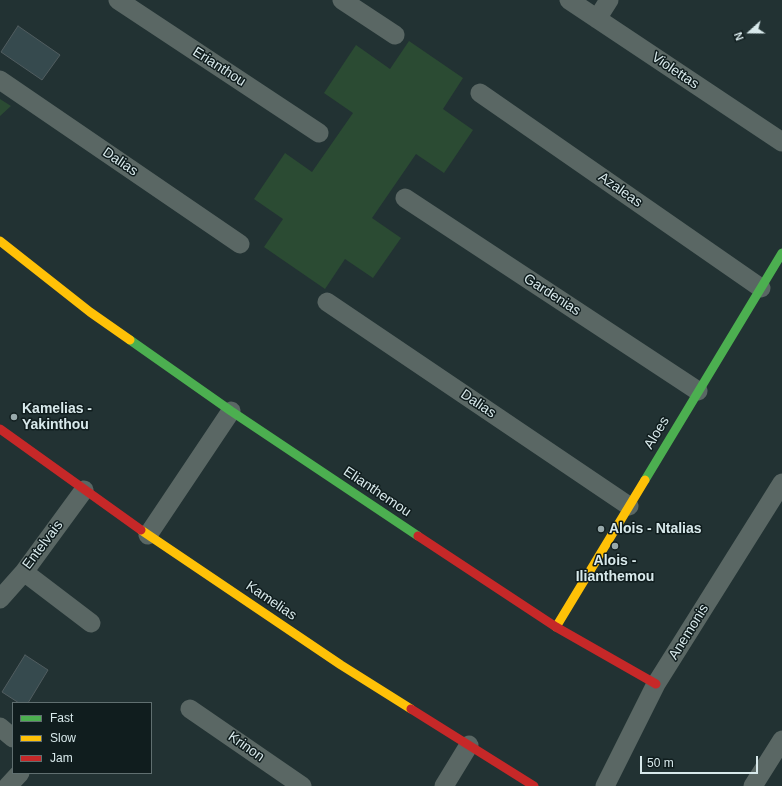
<!DOCTYPE html>
<style>
body{margin:0}
#map{position:relative;width:782px;height:786px;overflow:hidden;background:#223233;font-family:Arial,sans-serif}
canvas{display:block}
.legend{position:absolute;left:12px;top:702px;width:140px;height:72px;box-sizing:border-box;background:#101d1e;border:1px solid #606f70;margin:0;padding:5px 7px;list-style:none;font-size:12px;color:#d8e9eb}
.legend li{display:flex;align-items:center;gap:8px;height:20px}
.legend b{width:20px;border:1px solid #606f70}
.north{position:absolute;left:730px;top:12px;width:40px;height:40px;-webkit-text-stroke:3px #101d1e;paint-order:stroke;rotate:249deg;font-size:11px;font-weight:700;line-height:16px;text-align:center;color:#d8e9eb}
.north::after{content:'';display:block;margin:auto;width:14px;height:18px;background:#d8e9eb;clip-path:polygon(50% 0,100% 100%,50% 72%,0 100%)}
.scale{position:absolute;left:640px;top:756px;width:118px;height:18px;box-sizing:border-box;border:2px solid #d8e9eb;border-top:0;padding-left:5px;font-size:12px;line-height:14px;white-space:nowrap;color:#d8e9eb;-webkit-text-stroke:3px #101d1e;paint-order:stroke}
</style>
<div id="map">
<canvas width="782" height="786"></canvas>
<ul class="legend">
<li><b style="height:5px;background:#4caf50"></b>Fast</li>
<li><b style="height:5px;background:#ffc107"></b>Slow</li>
<li><b style="height:5px;background:#c62828"></b>Jam</li>
</ul>
<div class="north">N</div>
<div class="scale">50 m</div>
</div>
<script>
const ctx = document.querySelector('canvas').getContext('2d');
ctx.lineJoin = 'round';
function fill(path, color) {
  ctx.fillStyle = color;
  ctx.fill(path, 'evenodd');
}
function toPath(rows) {
  const path = new Path2D();
  for (const r of rows) {
    path.moveTo(r[0], r[1]);
    for (let i = 2; i < r.length; i += 2) path.lineTo(r[i], r[i + 1]);
  }
  return path;
}
function trace(path, color, width, dash) {
  ctx.strokeStyle = color;
  ctx.lineWidth = width;
  ctx.lineCap = dash ? 'butt' : 'round';
  ctx.setLineDash(dash || []);
  ctx.stroke(path);
}
function drawText(font, color, halo, rows, align = 'center') {
  ctx.font = font + ' Arial,sans-serif';
  ctx.lineWidth = 3;
  ctx.setLineDash([]);
  ctx.textBaseline = 'middle';
  ctx.strokeStyle = halo;
  ctx.fillStyle = color;
  for (const [text, x, y, turn = 0] of rows) {
    ctx.save();
    ctx.translate(x, y);
    ctx.rotate((+turn || 0) * Math.PI / 180);
    ctx.textAlign = isNaN(turn) ? turn : align;
    if (halo) ctx.strokeText(text, 0, 0);
    ctx.fillText(text, 0, 0);
    ctx.restore();
  }
}
fill(toPath([
 [409,41,463,78,443,109,473,130,444,173,416,154,372,218,401,238,373,278,345,259,325,289,264,247,283,219,254,199,285,153,312,172,353,113,324,93,356,45,390,69],
 [0,99,11,106,0,116]
]), '#2b4b33');
const building = toPath([
 [18,26,60,55,42,80,1,52,18,26],
 [25,655,48,670,28,703,19,703,2,692,25,655]
]);
fill(building, '#364a4e');
trace(building, '#515d60', 1);
trace(toPath([
 [118,0,319,133],
 [342,0,395,35],
 [569,0,782,142],
 [597,19,609,0],
 [0,80,240,244],
 [480,93,761,288],
 [405,198,698,391],
 [327,302,629,506],
 [148,535,231,411],
 [24,572,91,623],
 [0,599,24,572,84,490],
 [190,709,302,786],
 [0,727,13,738],
 [8,786,20,773],
 [444,786,469,745],
 [605,786,656,684,782,483],
 [753,786,782,740]
]), '#5a6764', 19);
trace(toPath([
 [130,340,231,411,418,536],
 [645,480,782,253]
]), '#4caf50', 9);
trace(toPath([
 [0,241,90,312,130,340],
 [141,530,341,665,411,709],
 [556,627,645,480]
]), '#ffc107', 9);
trace(toPath([
 [0,429,141,530],
 [418,536,556,627,656,684],
 [411,709,534,786]
]), '#c62828', 9);
for (const [x, y, r, color] of [
 [14,417,4,"#98a9ab"],
 [601,529,4,"#98a9ab"],
 [615,546,4,"#98a9ab"]
]) {
  const dot = new Path2D();
  dot.arc(x, y, r, 0, 2 * Math.PI);
  ctx.fillStyle = color;
  ctx.fill(dot);
  trace(dot, '#101d1e', 1.5);
}
drawText('14px', '#d8e9eb', '#101d1e', [
 ["Erianthou",219,67,33],
 ["Violettas",675,71,34],
 ["Dalias",120,162,34],
 ["Azaleas",620,190,35],
 ["Gardenias",552,295,33],
 ["Dalias",478,404,34],
 ["Aloes",657,433,-59],
 ["Elianthemou",377,492,34],
 ["Entelvais",43,545,-53],
 ["Kamelias",271,601,34],
 ["Anemonis",689,632,-58],
 ["Krinon",246,747,35]
]);
drawText('bold 14px', '#d8e9eb', '#101d1e', [
 ["Kamelias -",22,409],
 ["Yakinthou",22,425],
 ["Alois - Ntalias",609,529],
 ["Alois -",615,561,"center"],
 ["Ilianthemou",615,577,"center"]
], 'left');
</script>
